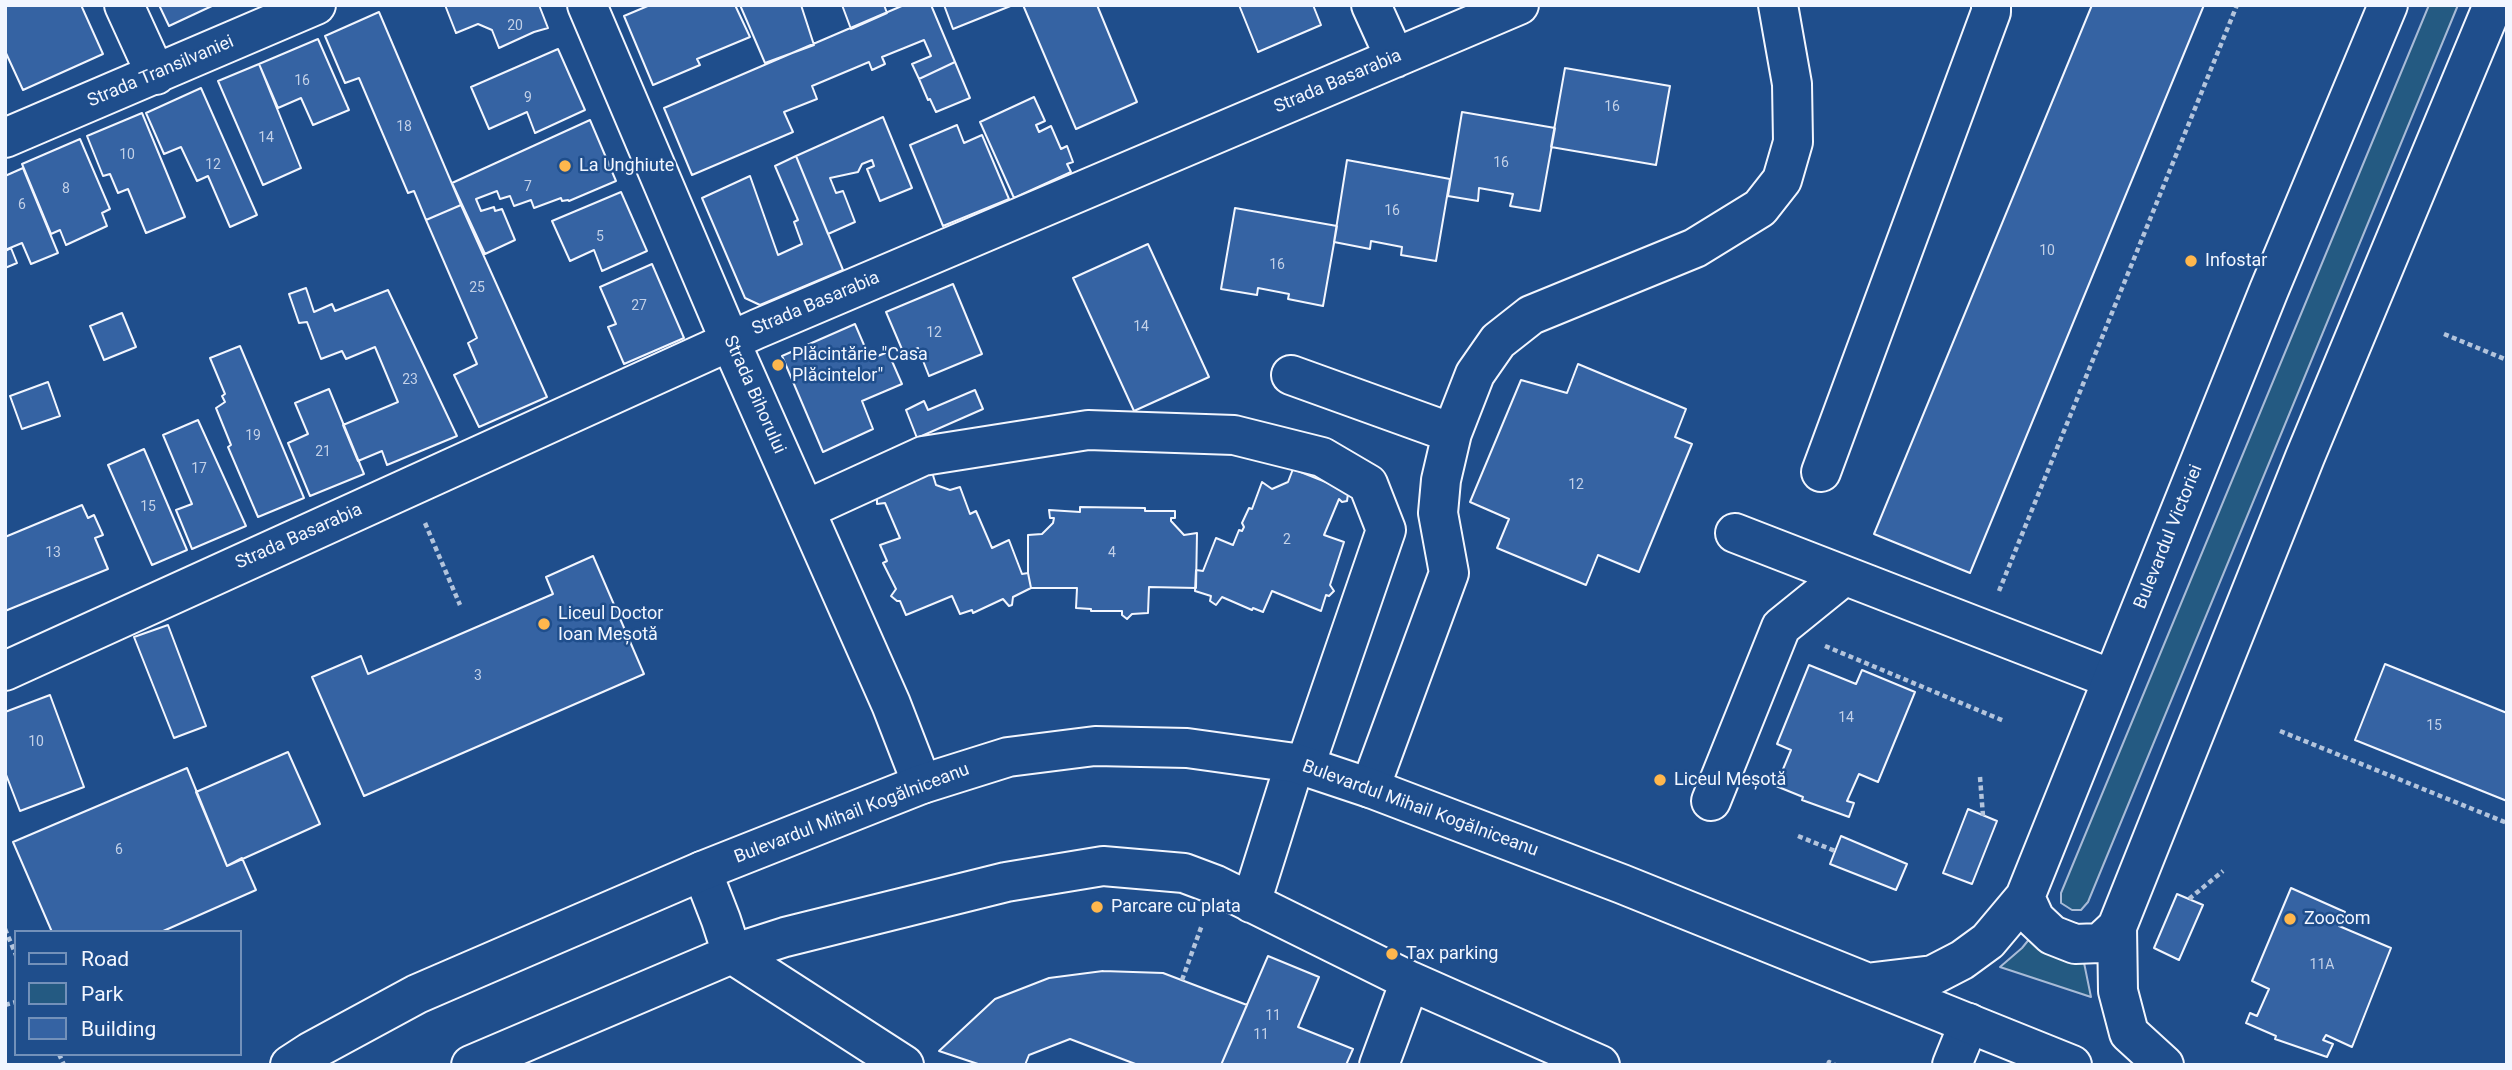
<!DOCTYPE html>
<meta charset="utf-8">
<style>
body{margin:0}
#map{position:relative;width:2512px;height:1070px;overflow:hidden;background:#1f4e8c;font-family:Roboto,sans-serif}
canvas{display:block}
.frame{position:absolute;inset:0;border:7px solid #f2f6ff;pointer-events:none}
.legend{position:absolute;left:14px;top:930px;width:228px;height:126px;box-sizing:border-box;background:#1f4e8c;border:2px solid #7391ba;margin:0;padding:9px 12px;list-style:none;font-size:21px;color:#f2f6ff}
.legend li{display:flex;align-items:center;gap:14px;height:35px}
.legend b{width:35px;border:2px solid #7391ba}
</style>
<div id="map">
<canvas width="2512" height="1070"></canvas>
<div class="frame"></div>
<ul class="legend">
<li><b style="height:9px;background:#1f4e8c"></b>Road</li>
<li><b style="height:19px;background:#245a82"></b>Park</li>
<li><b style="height:19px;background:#3563a3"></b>Building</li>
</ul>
</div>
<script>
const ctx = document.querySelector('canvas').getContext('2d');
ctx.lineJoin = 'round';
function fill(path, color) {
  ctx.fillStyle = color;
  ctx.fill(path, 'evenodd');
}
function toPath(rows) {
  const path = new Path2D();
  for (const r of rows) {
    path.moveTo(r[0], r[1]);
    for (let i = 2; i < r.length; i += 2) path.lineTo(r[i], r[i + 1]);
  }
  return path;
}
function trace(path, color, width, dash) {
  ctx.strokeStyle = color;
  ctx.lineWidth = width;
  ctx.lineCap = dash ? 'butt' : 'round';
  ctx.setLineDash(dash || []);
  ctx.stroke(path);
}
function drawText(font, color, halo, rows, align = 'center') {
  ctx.font = font + ' Roboto,sans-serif';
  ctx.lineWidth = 5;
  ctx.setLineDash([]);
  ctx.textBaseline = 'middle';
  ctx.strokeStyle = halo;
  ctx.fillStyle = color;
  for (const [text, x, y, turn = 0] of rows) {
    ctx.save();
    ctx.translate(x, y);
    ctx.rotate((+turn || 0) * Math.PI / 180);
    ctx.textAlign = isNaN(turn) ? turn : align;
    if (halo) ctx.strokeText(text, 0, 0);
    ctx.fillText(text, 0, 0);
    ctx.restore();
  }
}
const green = toPath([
 [2429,5,2458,5,2088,902,2081,910,2072,910,2061,903,2061,893,2429,5],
 [2035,932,2081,948,2091,997,2000,967,2022,948,2035,932]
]);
fill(green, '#245a82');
trace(green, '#a8bbd7', 2);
const building = toPath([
 [5,5,81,5,103,54,23,90,5,51,5,5],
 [159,5,214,5,169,26,159,5],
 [445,5,539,5,548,28,534,32,499,48,492,30,478,24,456,33,445,5],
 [650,5,735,5,750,37,697,59,700,65,653,85,624,16,650,5],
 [740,5,801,5,814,45,765,63,740,5],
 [842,5,884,5,887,13,851,29,842,5],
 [904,5,931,5,955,62,919,79,912,64,931,56,924,40,882,57,885,64,872,70,869,62,812,86,817,99,784,112,793,132,692,175,664,108,904,5],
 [944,5,1013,5,953,29,944,5],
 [1023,5,1097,5,1137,102,1076,129,1023,5],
 [1239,5,1313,5,1321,25,1258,52,1239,5],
 [2092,5,2204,5,1970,573,1874,534,2092,5],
 [379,12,461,205,426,220,414,191,408,193,359,78,345,83,325,36,379,12],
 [318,39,349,110,313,125,301,98,278,108,259,64,318,39],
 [558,49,585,110,535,133,527,112,489,129,471,87,558,49],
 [955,62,970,98,936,112,930,99,928,100,919,79,955,62],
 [259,64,301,168,263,185,218,81,259,64],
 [1565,68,1670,86,1656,165,1551,147,1565,68],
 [201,88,257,215,230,227,208,176,197,181,181,147,164,154,146,113,201,88],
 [1034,97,1045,121,1036,125,1039,132,1051,126,1061,149,1067,146,1073,162,1067,164,1071,172,1014,198,980,122,1034,97],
 [1462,112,1555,128,1540,211,1510,206,1513,194,1479,188,1478,201,1448,196,1462,112],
 [142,113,185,217,146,233,128,189,118,193,110,174,103,176,87,136,142,113],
 [883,117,912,188,880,201,867,169,874,166,872,160,862,164,858,172,830,178,836,193,843,191,855,222,828,234,796,156,883,117],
 [590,120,616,181,569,201,568,200,562,201,561,198,534,208,531,200,514,206,510,196,500,199,497,191,476,199,481,211,494,207,495,211,502,209,515,240,485,254,452,183,590,120],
 [957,125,964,143,982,135,1009,199,943,226,910,145,957,125],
 [80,139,110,209,102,213,107,226,66,245,60,230,51,234,22,164,80,139],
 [796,156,843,270,760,305,745,298,702,198,750,176,778,255,802,244,794,222,798,220,775,166,796,156],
 [1347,160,1450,179,1436,261,1401,255,1402,247,1371,241,1370,249,1334,242,1347,160],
 [23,168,58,253,31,264,22,243,5,250,5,176,23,168],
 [621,192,647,251,602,271,594,250,570,261,552,221,621,192],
 [461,205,547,397,479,427,454,375,477,364,468,343,477,338,426,220,461,205],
 [1235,208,1337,226,1323,306,1288,299,1289,294,1258,288,1257,295,1221,289,1235,208],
 [1148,244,1209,377,1134,411,1073,278,1148,244],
 [11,248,17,263,5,268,5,251,11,248],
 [652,264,684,338,624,364,608,327,616,324,600,287,652,264],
 [953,284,982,354,929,376,918,348,904,354,886,312,953,284],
 [306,288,314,312,332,304,335,311,388,290,457,436,387,465,382,451,358,461,343,425,398,402,375,347,346,359,342,351,321,359,307,322,299,323,289,294,306,288],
 [122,313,136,347,104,360,90,326,122,313],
 [855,324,870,359,888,352,902,384,862,401,873,429,823,452,782,356,855,324],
 [240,346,304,498,258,517,228,447,231,445,216,408,225,402,222,396,225,394,210,358,240,346],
 [1578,364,1686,409,1675,437,1692,444,1639,572,1598,555,1586,585,1497,548,1509,519,1470,502,1521,380,1567,393,1578,364],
 [48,382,60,416,22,429,10,396,48,382],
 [329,389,364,474,310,496,288,443,308,434,295,403,329,389],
 [975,390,983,409,917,438,906,410,924,401,928,410,975,390],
 [198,420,246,526,192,549,176,510,192,504,163,435,198,420],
 [144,449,187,550,152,565,108,465,144,449],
 [1293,469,1346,490,1348,494,1347,501,1342,502,1339,499,1324,535,1344,542,1330,585,1334,591,1329,596,1326,595,1321,611,1272,591,1263,612,1253,608,1252,610,1222,597,1216,605,1210,601,1211,596,1195,591,1196,570,1203,571,1216,538,1233,545,1239,530,1242,531,1244,527,1242,523,1249,508,1252,509,1262,482,1272,489,1288,482,1293,469],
 [932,472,936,485,950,490,960,487,970,514,976,511,992,548,1009,540,1022,574,1028,573,1031,588,1013,597,1012,605,1009,606,1003,599,973,613,972,610,960,614,952,596,906,615,900,601,897,601,891,596,896,589,883,563,887,561,880,545,900,538,885,503,877,504,877,497,932,472],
 [82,505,88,518,94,515,103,535,95,538,108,569,5,611,5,537,82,505],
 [1080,507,1145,508,1145,511,1175,511,1175,518,1171,518,1171,521,1184,535,1197,533,1196,588,1149,587,1148,613,1132,614,1127,619,1122,615,1122,611,1091,611,1091,609,1076,608,1077,588,1031,588,1028,573,1028,535,1042,534,1053,523,1054,518,1050,518,1049,510,1080,512,1080,507],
 [593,556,644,674,364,796,312,677,361,656,368,674,553,594,546,577,593,556],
 [168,625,206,726,174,738,134,637,168,625],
 [2385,664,2507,713,2507,801,2355,740,2385,664],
 [1809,665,1856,684,1862,670,1915,692,1878,782,1859,774,1847,801,1854,803,1849,817,1802,800,1803,797,1776,786,1791,750,1777,744,1809,665],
 [50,695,84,787,20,811,5,772,5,712,50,695],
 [288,752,320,824,227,866,196,792,288,752],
 [187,768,227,866,242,858,256,890,161,932,52,932,13,842,187,768],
 [1968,809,1997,821,1972,884,1943,873,1968,809],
 [1841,836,1907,864,1896,890,1830,864,1841,836],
 [2291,888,2345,912,2339,926,2391,948,2352,1047,2326,1035,2323,1040,2333,1044,2327,1057,2275,1039,2276,1036,2246,1023,2250,1013,2257,1016,2269,989,2252,981,2291,888],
 [2177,894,2203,905,2179,960,2154,948,2177,894],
 [1268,956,1319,977,1298,1027,1353,1049,1346,1065,1221,1065,1268,956],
 [1103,971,1163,973,1247,1005,1221,1065,1138,1065,1070,1039,1029,1055,1025,1065,981,1065,939,1051,995,999,1049,978,1103,971]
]);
fill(building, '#3563a3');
trace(building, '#f2f6ff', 2);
const minor = toPath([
 [124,5,156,75],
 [587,5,730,341,891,704,922,784],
 [1371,5,1395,58],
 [5,138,316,5],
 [1291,375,1452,433],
 [1821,472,1991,12,1991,5],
 [805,510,923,456,1088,430,1234,435,1322,457,1368,484,1386,530,1305,766],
 [1735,533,2112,679],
 [5,671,757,329,1519,5],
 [1370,788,1449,573,1438,513,1441,480,1452,433,1475,374,1498,341,1531,315,1695,248,1760,208,1782,180,1793,142,1792,84,1778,5],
 [1711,801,1781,627,1844,576],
 [702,871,721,920,732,954,904,1065],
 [1251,903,1295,763],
 [471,1065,732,954,785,937,1006,882,1103,866,1184,873,1216,885,1410,981,1600,1065],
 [1379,1065,1410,981],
 [1952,1065,1969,1023]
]);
const major = toPath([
 [2025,897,2035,919,2052,935,2075,944,2100,943,2117,927],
 [1874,982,1933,975,1962,960,1988,941,2025,897,2269,290,2388,5],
 [290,1065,310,1052,417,994,702,871,922,784,1008,757,1095,746,1187,748,1295,763,1370,788,1622,884,2072,1065],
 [2164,1065,2129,1033,2118,991,2117,927,2305,457,2493,5]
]);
trace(minor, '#f2f6ff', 42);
trace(major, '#f2f6ff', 42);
trace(toPath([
 [2444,334,2507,360],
 [425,523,460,605],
 [1999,591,2237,5],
 [1825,646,2004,721],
 [2280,731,2507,823],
 [1980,777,1983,816],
 [1798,836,1835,851],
 [2189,899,2223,871],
 [5,929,16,955],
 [1182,980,1202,925],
 [5,1005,16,1002],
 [59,1054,64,1065],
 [1828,1065,1829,1062,1835,1065]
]), '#b3c4dc', 4.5, [5, 3.5]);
trace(minor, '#1f4e8c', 38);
trace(major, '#1f4e8c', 38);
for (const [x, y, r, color] of [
 [565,166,7,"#ffb74d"],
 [2191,261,7,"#ffb74d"],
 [778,365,7,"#ffb74d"],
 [544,624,7,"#ffb74d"],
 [1660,780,7,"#ffb74d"],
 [1097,907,7,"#ffb74d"],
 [2290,919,7,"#ffb74d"],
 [1392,954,7,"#ffb74d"]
]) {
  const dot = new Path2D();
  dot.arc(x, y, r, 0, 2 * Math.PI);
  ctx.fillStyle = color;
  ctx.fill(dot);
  trace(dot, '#1f4e8c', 2.5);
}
drawText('14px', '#c3d1e8', null, [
 ["20",515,26],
 ["16",302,81],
 ["9",528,98],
 ["16",1612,107],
 ["18",404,127],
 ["14",266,138],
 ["10",127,155],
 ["16",1501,163],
 ["12",213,165],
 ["7",528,187],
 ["8",66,189],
 ["6",22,205],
 ["16",1392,211],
 ["5",600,237],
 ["10",2047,251],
 ["16",1277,265],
 ["25",477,288],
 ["27",639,306],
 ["14",1141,327],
 ["12",934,333],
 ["23",410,380],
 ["19",253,436],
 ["21",323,452],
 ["17",199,469],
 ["12",1576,485],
 ["15",148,507],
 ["2",1287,540],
 ["13",53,553],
 ["4",1112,553],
 ["3",478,676],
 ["14",1846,718],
 ["15",2434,726],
 ["10",36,742],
 ["6",119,850],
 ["11A",2322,965],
 ["11",1273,1016],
 ["11",1261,1035]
]);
drawText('18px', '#f2f6ff', '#1f4e8c', [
 ["Strada Transilvaniei",161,72,-23],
 ["Strada Basarabia",1338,82,-23],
 ["Strada Basarabia",816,304,-23],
 ["Strada Bihorului",754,395,66],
 ["Strada Basarabia",299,537,-24],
 ["Bulevardul Victoriei",2169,537,-68],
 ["Bulevardul Mihail Kogălniceanu",1420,809,20],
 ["Bulevardul Mihail Kogălniceanu",852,814,-21]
]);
drawText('18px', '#f2f6ff', '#1f4e8c', [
 ["La Unghiute",579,166],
 ["Infostar",2205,261],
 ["Plăcintărie \"Casa",792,355],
 ["Plăcintelor\"",792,376],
 ["Liceul Doctor",558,614],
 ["Ioan Meșotă",558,635],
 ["Liceul Meșotă",1674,780],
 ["Parcare cu plata",1111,907],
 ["Zoocom",2304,919],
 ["Tax parking",1406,954]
], 'left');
</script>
